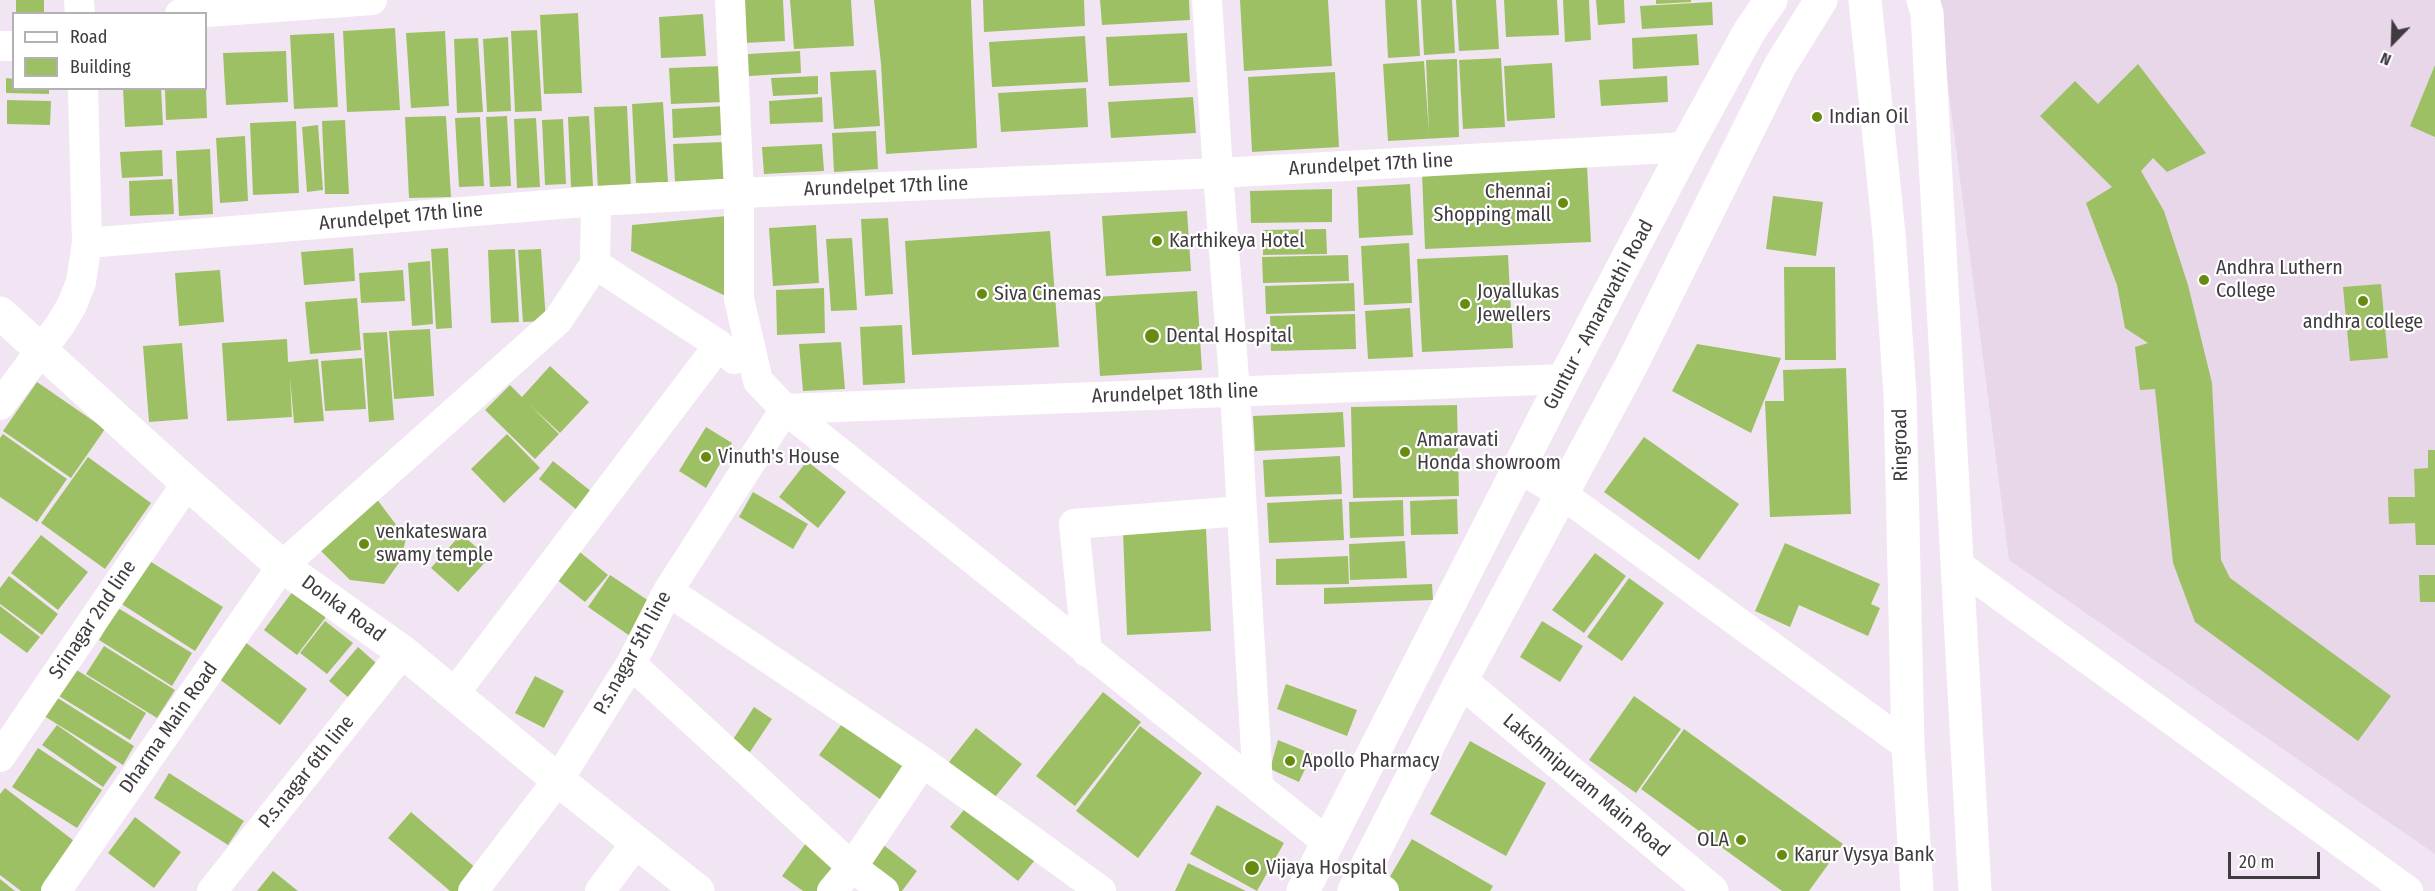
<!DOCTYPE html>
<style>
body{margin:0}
#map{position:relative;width:2435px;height:891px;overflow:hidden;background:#f2e5f3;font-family:"Fira Sans Condensed",sans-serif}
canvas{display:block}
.legend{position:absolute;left:12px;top:12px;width:195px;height:78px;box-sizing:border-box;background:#fff;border:2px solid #b3b1b3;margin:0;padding:8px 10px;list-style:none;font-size:18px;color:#403b40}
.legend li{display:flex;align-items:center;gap:12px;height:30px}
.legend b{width:30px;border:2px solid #b3b1b3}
.north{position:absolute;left:2363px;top:12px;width:60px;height:60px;-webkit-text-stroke:4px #fff;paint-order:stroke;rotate:203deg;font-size:16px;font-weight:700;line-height:24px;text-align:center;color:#403b40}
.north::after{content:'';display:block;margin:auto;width:21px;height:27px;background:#403b40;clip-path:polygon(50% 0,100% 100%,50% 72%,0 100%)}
.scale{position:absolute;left:2228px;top:852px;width:92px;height:27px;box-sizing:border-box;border:3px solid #403b40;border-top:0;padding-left:8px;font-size:18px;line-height:21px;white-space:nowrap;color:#403b40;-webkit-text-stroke:4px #fff;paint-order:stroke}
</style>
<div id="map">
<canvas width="2435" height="891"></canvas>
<ul class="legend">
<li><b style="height:8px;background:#fff"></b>Road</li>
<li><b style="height:16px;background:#9ec064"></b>Building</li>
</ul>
<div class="north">N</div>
<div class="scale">20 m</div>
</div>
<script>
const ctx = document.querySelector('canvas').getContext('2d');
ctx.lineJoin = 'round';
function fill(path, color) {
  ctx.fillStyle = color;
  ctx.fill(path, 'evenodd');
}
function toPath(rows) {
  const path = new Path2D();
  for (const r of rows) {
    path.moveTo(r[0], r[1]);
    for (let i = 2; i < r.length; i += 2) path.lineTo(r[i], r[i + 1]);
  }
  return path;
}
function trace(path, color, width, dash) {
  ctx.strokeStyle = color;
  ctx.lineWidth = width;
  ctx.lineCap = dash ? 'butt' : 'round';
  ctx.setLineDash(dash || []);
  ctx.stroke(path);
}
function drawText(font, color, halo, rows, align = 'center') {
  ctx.font = font + ' "Fira Sans Condensed",sans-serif';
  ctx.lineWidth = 4.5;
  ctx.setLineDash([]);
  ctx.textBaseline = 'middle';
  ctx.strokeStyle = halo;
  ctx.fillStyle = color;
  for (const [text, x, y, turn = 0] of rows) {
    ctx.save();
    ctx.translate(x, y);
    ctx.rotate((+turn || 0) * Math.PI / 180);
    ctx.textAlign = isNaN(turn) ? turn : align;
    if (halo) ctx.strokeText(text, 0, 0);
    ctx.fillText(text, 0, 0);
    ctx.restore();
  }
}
fill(toPath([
 [1937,0,2435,0,2435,854,2009,560]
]), '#e8d6e9');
fill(toPath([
 [16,0,44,0,44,14,16,14],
 [742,0,783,0,785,41,744,43],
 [790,0,851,0,854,46,794,49],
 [874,0,971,0,977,148,886,154,881,64],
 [983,0,1084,0,1085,26,984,32],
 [1100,0,1189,0,1190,20,1102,25],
 [1240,0,1328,0,1332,66,1244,71],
 [1385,0,1417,0,1420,56,1388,58],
 [1421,0,1452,0,1455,53,1424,55],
 [1456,0,1496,0,1499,49,1459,51],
 [1504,0,1557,0,1559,35,1506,37],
 [1563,0,1589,0,1591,40,1565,42],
 [1596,0,1624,0,1625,23,1598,25],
 [1656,0,1691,0,1691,2,1656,4],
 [1712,2,1713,25,1642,29,1640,6],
 [578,13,582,93,544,94,540,15],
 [703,14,706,56,661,58,659,17],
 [395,28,400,110,347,112,343,31],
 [537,30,542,111,515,112,511,31],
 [445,31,449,106,411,108,406,33],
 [334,33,338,107,294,109,290,35],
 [1187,33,1190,82,1109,86,1106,37],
 [1697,34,1699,65,1633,69,1632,38],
 [1085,36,1088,82,992,87,989,42],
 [508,37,511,111,487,112,483,39],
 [478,38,483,112,457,113,454,39],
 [286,51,288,102,226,105,223,53],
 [800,51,801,73,749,76,748,54],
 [1501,58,1505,127,1463,129,1459,60],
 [1457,59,1459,137,1388,141,1383,64,1424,61,1429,133,1426,60],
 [1552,63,1555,118,1507,121,1504,66],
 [2138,64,2206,153,2167,172,2153,158,2141,171,2164,211,2188,285,2212,383,2221,560,2230,578,2391,696,2358,741,2195,622,2173,563,2155,389,2140,390,2135,347,2148,343,2125,328,2117,285,2086,203,2112,187,2040,116,2075,81,2098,104],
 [2435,65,2435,137,2410,126],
 [724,66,725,102,671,104,669,68],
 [876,70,880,126,834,129,830,72],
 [1335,72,1339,147,1252,152,1248,77],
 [818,76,818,94,773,96,771,78],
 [1667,76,1668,102,1601,106,1599,80],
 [6,78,14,79,14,88,49,88,49,94,6,93],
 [123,88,161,88,163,125,125,127],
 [165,88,206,88,207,118,166,120],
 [1086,88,1088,127,1001,132,998,93],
 [822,97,823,122,770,124,769,101],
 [1193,97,1196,133,1111,138,1108,102],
 [7,100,51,101,50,125,7,124],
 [663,102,668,182,636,183,632,104],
 [627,106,631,189,598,191,594,107],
 [725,106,726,135,673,138,672,109],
 [446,116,451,197,409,198,405,117],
 [507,116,511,186,490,187,486,117],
 [589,116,593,186,571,187,568,117],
 [480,117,484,186,459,187,455,118],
 [536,118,540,187,517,188,514,119],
 [563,119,566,184,545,185,542,120],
 [345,120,349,194,325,194,322,121],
 [296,121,299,193,253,195,250,123],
 [318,125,323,190,307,192,302,127],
 [876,131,878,169,834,172,832,133],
 [245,136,248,201,220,203,216,138],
 [724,142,726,180,675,182,673,144],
 [822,144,824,171,764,174,762,147],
 [210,149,213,214,179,216,176,151],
 [162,150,163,176,122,178,120,152],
 [1587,166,1591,242,1425,249,1422,173],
 [172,179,174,214,130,216,129,181],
 [1410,184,1413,235,1359,238,1357,187],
 [1332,189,1332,222,1251,223,1250,191],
 [1773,196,1823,202,1816,256,1766,249],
 [1187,211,1191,271,1106,276,1102,216],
 [727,216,730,298,631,251,632,225],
 [888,218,893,294,865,296,861,219],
 [816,225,819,283,773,286,769,228],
 [1326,229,1327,254,1263,255,1263,230],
 [1050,231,1059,347,912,355,905,241],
 [852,238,857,310,831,311,826,239],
 [1409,243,1412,303,1364,305,1361,246],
 [353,248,355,281,304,285,301,252],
 [448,248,452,328,436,329,431,249],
 [515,249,519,322,491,323,488,250],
 [541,249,546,321,523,322,518,250],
 [1348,255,1349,281,1263,283,1262,257],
 [1508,255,1513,348,1422,352,1417,259],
 [430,261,433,324,412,326,408,263],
 [1784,267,1835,267,1836,360,1785,360],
 [220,270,224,322,179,326,175,273],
 [403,270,405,301,361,303,359,273],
 [1354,283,1355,311,1266,314,1265,286],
 [2381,284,2388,358,2350,361,2343,287],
 [824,288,825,333,777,335,776,290],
 [1197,291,1202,370,1100,376,1095,297],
 [357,298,361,350,310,354,305,302],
 [1410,308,1413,357,1368,359,1365,311],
 [1355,314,1356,349,1271,351,1270,316],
 [902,325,905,383,863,385,860,327],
 [430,329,434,396,394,399,389,331],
 [387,332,394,420,369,422,363,333],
 [287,339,288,362,318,359,324,421,294,423,290,377,292,417,227,421,222,343],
 [841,342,845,389,803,391,799,344],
 [182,343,188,419,149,422,143,346],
 [1697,344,1781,358,1751,433,1672,391],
 [362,358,366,409,325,411,321,361],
 [550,366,589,402,560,433,530,405,559,434,535,459,485,410,510,385,522,397],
 [1846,368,1851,514,1770,517,1765,401,1784,401,1783,370],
 [37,382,105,429,71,478,3,431],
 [1457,405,1459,496,1353,498,1351,407],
 [1343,412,1345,447,1255,451,1253,416],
 [706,427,732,443,706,488,679,471],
 [3,434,67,479,37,522,0,497,0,438],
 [507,434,540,468,504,503,471,469],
 [1644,437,1739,504,1699,560,1604,492],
 [2428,450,2435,450,2435,545,2416,545,2415,523,2389,524,2388,497,2415,497,2414,469,2428,468],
 [1340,456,1342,494,1265,497,1263,460],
 [88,457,151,503,105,569,41,523],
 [553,461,597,496,583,515,539,479],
 [807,461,846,492,818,528,779,497],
 [753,492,808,524,793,549,739,517],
 [376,498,406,538,401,560,384,584,350,580,319,549],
 [1342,499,1344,540,1269,543,1267,503],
 [1457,499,1458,534,1411,535,1410,501],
 [1403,500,1404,536,1350,538,1349,502],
 [1206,529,1211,631,1127,635,1123,532],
 [461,534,489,558,458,592,431,568],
 [41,535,88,572,58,610,11,573],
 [1405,541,1407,578,1350,580,1349,544],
 [1785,543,1880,584,1871,604,1880,608,1868,636,1799,605,1790,627,1755,611],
 [570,544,608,575,585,602,547,572],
 [1595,553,1626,576,1584,633,1552,610],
 [1348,556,1349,584,1276,585,1276,559],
 [148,560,223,607,195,651,120,603],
 [610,575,652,603,630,636,588,607],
 [2419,575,2435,575,2435,602,2420,602],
 [9,576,58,614,42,635,0,604,0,588],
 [1629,578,1664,603,1622,661,1587,637],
 [1432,584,1433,600,1324,604,1324,588],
 [293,591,326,617,297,655,264,630],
 [0,606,40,637,27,653,0,633],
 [118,608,192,653,172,686,99,640],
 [325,621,353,643,327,674,300,653],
 [1542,621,1583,646,1560,682,1520,657],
 [241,639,307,689,280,725,214,675],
 [104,646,175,690,157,718,86,674],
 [358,647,385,671,356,704,329,681],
 [75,669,146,713,130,740,59,696],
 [535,676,564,691,544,728,515,713],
 [1286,684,1357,710,1347,736,1277,709],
 [1103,692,1141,722,1075,806,1036,776],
 [1634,696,1681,729,1636,793,1589,760],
 [56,697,134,746,123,765,44,716],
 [754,707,772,719,750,752,732,741],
 [844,721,910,768,884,802,819,755],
 [57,725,117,767,103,787,42,745],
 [1140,726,1202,773,1138,858,1076,811],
 [976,728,1022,764,990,803,945,767],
 [1684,729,1843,844,1809,891,1782,891,1641,789],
 [1278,740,1312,754,1299,782,1270,769],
 [1470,741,1546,783,1506,856,1430,814],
 [38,748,102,790,77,828,12,787],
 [169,773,244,821,228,845,154,798],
 [5,788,82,847,49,891,21,891,0,875,0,794],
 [971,801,1039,855,1018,881,950,827],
 [1217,805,1284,843,1257,891,1190,854],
 [411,812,478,870,460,891,450,891,388,838],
 [135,817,181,852,154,888,108,853],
 [1412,839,1493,886,1490,891,1396,891,1385,885],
 [877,840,917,871,902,891,895,891,859,864],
 [806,843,836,864,817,891,803,891,782,876],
 [1188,863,1246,891,1175,891],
 [273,871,298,891,257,891],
 [0,879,15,891,0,891]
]), '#9ec064');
trace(toPath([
 [79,0,80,14],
 [730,0,739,193,739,299,758,381,785,409,1327,842],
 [1207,0,1218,173,1235,392,1258,785],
 [180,14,372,0],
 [0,46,14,46],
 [596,201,595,264,719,345,734,359],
 [87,243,596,201,739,193,1218,173,1686,147],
 [0,405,60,325,72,305,81,282,87,243,83,88],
 [1519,468,1562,494,1908,746],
 [1958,565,2408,891],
 [668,591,923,762,1101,891],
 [1087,652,1074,524,1242,511],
 [631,664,852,867,884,891],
 [454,694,719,345],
 [0,757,187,483],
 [1363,874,1384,891],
 [56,891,282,566,558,320,595,264],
 [212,891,403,652],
 [473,891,558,780,631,664,668,591,785,409,1564,379],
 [600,891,636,843],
 [832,891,852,867,923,762]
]), '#fff', 30);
trace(toPath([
 [0,313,187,483,282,566,403,652,558,780,698,891]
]), '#fff', 33);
trace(toPath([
 [1865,0,1889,234,1900,394,1908,746,1917,891],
 [1923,0,1927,13,1975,891],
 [1461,681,1712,891],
 [1303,891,1564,379,1686,147,1749,32,1771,0],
 [1354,891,1461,681,1631,366,1780,66,1821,0]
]), '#fff', 33);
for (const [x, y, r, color] of [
 [1817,117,6,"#688a0f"],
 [1563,203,6,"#688a0f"],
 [1157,241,6,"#688a0f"],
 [2204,280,6,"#688a0f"],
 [982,294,6,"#688a0f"],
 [2363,301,6,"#688a0f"],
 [1465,304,6,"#688a0f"],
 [1152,336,8,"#688a0f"],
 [1405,452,6,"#688a0f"],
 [706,457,6,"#688a0f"],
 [364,544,6,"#688a0f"],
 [1290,761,6,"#688a0f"],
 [1741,840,6,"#688a0f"],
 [1782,855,6,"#688a0f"],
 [1252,868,8,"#688a0f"]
]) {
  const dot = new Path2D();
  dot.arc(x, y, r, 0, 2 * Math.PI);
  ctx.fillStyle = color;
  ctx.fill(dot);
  trace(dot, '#fff', 2);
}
drawText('20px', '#403b40', '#fff', [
 ["Indian Oil",1829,117],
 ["Chennai",1551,192,"right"],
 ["Shopping mall",1551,215,"right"],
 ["Karthikeya Hotel",1169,241],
 ["Andhra Luthern",2216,268],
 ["College",2216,291],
 ["Joyallukas",1477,292],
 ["Jewellers",1477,315],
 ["Siva Cinemas",994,294],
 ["andhra college",2363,322,"center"],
 ["Dental Hospital",1166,336],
 ["Amaravati",1417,440],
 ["Honda showroom",1417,463],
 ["Vinuth's House",718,457],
 ["venkateswara",376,532],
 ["swamy temple",376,555],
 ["Apollo Pharmacy",1302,761],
 ["OLA",1729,840,"right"],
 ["Karur Vysya Bank",1794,855],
 ["Vijaya Hospital",1266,868]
], 'left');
drawText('20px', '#403b40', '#fff', [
 ["Arundelpet 17th line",1371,165,-3],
 ["Arundelpet 17th line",886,187,-2],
 ["Arundelpet 17th line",401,217,-5],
 ["Guntur - Amaravathi Road",1599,315,-62],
 ["Arundelpet 18th line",1175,394,-2],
 ["Ringroad",1901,445,-91],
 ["Donka Road",343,609,36],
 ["Srinagar 2nd line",93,620,-56],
 ["P.s.nagar 5th line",633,653,-61],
 ["Dharma Main Road",169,728,-55],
 ["P.s.nagar 6th line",307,772,-51],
 ["Lakshmipuram Main Road",1586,786,40]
]);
</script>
